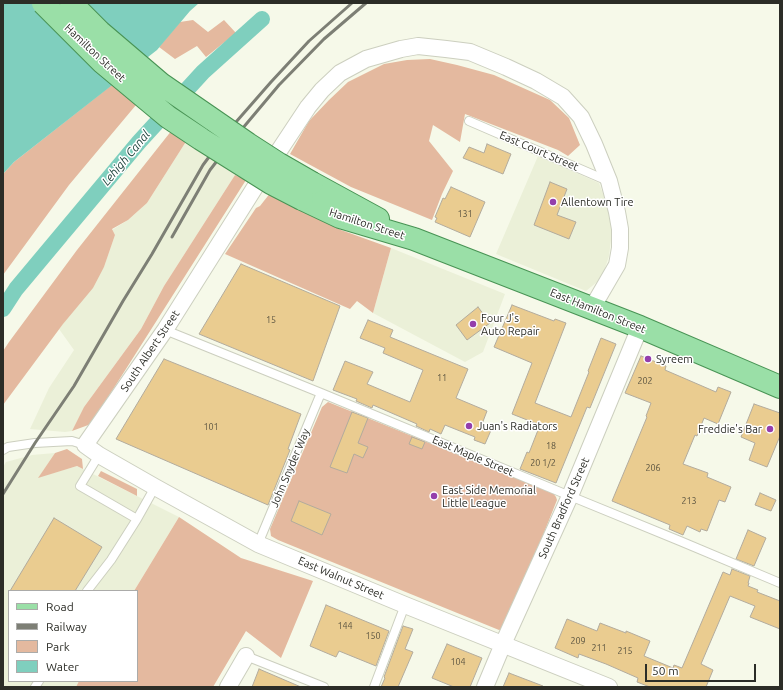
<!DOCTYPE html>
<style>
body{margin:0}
#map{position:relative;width:783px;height:690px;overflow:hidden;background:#f6f9e9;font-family:Ubuntu,sans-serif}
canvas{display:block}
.frame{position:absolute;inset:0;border:4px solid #2c2d27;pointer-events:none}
.legend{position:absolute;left:8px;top:590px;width:130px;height:92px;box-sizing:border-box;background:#fff;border:1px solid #ababa9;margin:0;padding:5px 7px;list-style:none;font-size:12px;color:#2c2d27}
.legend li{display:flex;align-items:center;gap:8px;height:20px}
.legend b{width:20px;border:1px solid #ababa9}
.scale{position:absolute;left:645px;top:664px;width:111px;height:18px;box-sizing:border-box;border:2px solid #2c2d27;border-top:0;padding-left:5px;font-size:12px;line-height:14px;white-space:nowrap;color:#2c2d27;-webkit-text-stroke:3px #fff;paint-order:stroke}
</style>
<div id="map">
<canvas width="783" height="690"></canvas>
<div class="frame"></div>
<ul class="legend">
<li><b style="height:5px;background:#9adfa7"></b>Road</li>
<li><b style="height:5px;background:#7d7f75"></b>Railway</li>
<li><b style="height:11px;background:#e4b99f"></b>Park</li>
<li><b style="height:11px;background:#7fcfbe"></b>Water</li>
</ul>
<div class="scale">50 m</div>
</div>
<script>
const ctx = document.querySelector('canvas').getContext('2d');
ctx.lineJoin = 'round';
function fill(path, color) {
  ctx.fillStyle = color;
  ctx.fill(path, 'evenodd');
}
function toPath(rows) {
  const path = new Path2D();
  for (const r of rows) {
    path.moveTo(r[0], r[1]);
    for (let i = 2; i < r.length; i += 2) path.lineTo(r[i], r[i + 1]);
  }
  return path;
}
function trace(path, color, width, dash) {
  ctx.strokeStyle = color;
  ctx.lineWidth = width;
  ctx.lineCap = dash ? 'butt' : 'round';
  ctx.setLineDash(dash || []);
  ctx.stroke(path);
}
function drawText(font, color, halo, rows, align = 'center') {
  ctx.font = font + ' Ubuntu,sans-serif';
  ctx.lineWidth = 3;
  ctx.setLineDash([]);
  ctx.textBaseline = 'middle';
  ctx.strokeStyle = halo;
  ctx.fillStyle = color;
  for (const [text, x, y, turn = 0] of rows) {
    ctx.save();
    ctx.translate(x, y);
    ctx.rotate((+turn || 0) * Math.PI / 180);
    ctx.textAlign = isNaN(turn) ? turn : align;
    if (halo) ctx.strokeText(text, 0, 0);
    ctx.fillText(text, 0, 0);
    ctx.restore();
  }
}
fill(toPath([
 [187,140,235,175,164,286,141,329,84,407,72,431,65,432,30,429,49,388,74,350,59,329,104,267,115,235,112,230,128,220,147,203],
 [538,156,599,183,608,207,611,225,611,240,609,256,604,271,597,282,586,291,496,254],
 [391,248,505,294,483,352,465,362,373,313],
 [55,453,39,477,77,466,179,517,134,591,9,591,9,681,79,681,76,687,3,687,3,467,6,462,32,455]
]), '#ebf0d8');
fill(toPath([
 [193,20,208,32,224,20,236,33,206,57,197,46,175,59,159,47,180,22],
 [430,59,457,65,494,75,550,100,569,118,580,145,568,156,558,150,465,114,460,142,433,125,429,141,453,171,442,194,432,220,351,187,290,154,309,121,329,100,348,82,384,64,407,60],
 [113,84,136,105,69,185,3,275,3,174,14,162],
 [172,130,187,140,147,203,128,220,112,229,115,235,104,267,93,288,63,324,3,405,3,351,9,342,77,250],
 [235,175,246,180,91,424,72,431,84,407,141,329,164,286],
 [271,192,297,207,341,230,391,248,373,313,357,301,350,309,225,254,256,208,260,206],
 [328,402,553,493,556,497,557,500,507,626,503,629,499,630,278,540,271,536,270,529,322,407],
 [67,449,82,459,83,469,77,466,38,478,55,453],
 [101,471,137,489,137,496,98,476],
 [179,517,241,558,313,581,281,658,246,631,213,687,76,687,79,681,137,681,137,591,134,591]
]), '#e4b99f');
fill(toPath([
 [3,3,199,3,190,11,157,50,14,162,3,174]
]), '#7fcfbe');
trace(toPath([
 [3,309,16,289,139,142,203,72,262,19]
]), '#7fcfbe', 16);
const building = toPath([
 [487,144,511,154,503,174,463,158,469,147,484,153,487,144],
 [550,182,567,189,557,215,576,222,569,239,534,225,550,182],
 [451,187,485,202,470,237,435,222,437,218,435,217,443,198,445,199,451,187],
 [241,264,340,306,313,381,199,334,241,264],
 [512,305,554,321,555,319,566,323,535,403,571,417,589,372,588,371,601,338,616,344,590,408,587,407,556,483,520,469,527,452,529,453,540,425,512,414,532,363,494,347,512,305],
 [478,307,490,323,467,340,456,325,478,307],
 [368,320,393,330,390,337,468,369,456,398,487,411,482,424,492,428,485,444,474,440,475,437,445,425,441,434,430,429,429,432,416,426,417,424,373,405,372,408,356,401,357,399,333,390,345,361,373,372,367,384,410,402,423,370,383,353,385,348,360,338,368,320],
 [641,356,666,366,665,370,716,392,718,387,731,392,718,424,704,418,697,436,695,435,683,464,708,473,707,477,731,487,725,502,719,500,707,531,701,529,700,532,687,526,683,535,669,529,670,525,612,501,647,417,646,416,651,403,625,393,641,356],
 [164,359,301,414,288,449,290,450,268,505,116,439,164,359],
 [754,404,780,413,780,436,767,467,749,460,755,443,741,437,754,404],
 [352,412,368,418,358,443,368,447,363,458,354,454,347,473,330,467,352,412],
 [412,437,425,442,422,449,409,444,412,437],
 [760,493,776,500,771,511,755,505,760,493],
 [299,501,331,514,322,535,291,521,299,501],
 [54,518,102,547,75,591,10,591,54,518],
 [748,530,766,538,754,566,736,559,748,530],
 [732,569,750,576,748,583,749,583,748,586,758,590,757,592,780,601,780,629,750,617,755,606,730,596,701,664,713,670,706,687,650,687,637,682,638,678,606,664,579,654,578,658,555,648,567,619,597,631,600,623,626,633,626,631,650,641,644,656,673,668,674,665,682,668,723,572,730,575,732,569],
 [326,605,389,631,376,666,339,651,336,657,310,646,326,605],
 [403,626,413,629,405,649,413,652,398,687,381,687,385,678,384,677,403,626],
 [447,644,482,658,470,687,454,687,432,678,447,644],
 [259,669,301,687,252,687,259,669],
 [509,673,543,686,542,687,503,687,509,673]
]);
fill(building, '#eacc90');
trace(building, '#b2ab9d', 1);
const service = toPath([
 [469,121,608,181],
 [165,330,321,393,570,496,680,541,780,583],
 [3,450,8,447,35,443,53,442,72,441,85,445],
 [99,455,80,486,137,519,155,487],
 [258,544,321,393],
 [87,591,111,560,137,519],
 [246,656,324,687],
 [35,687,39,681],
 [374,687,405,605]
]);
const minor = toPath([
 [592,308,617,265,620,248,620,229,617,212,609,181,594,144,581,117,563,97,536,81,506,67,470,52,446,49,418,46,401,49,366,59,340,73,322,90,308,107,257,184,165,330,85,445,99,455,155,487,258,544,405,605,609,687],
 [228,687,246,656],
 [485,687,503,644,570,496,640,327]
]);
const primary = toPath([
 [312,183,378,219],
 [302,199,340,217,414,239,640,327,780,387]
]);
trace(service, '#cccfbf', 10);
trace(minor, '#cccfbf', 18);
trace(primary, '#489354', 24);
trace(service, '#fff', 8);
trace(minor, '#fff', 16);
trace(primary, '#9adfa7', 22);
trace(toPath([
 [172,237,210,170,237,135,279,85,324,39,366,3],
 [3,494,35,443,74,386,123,301,152,254,203,165,229,130,271,82,309,41,352,3]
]), '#7d7f75', 3);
const primaryBridge = toPath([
 [43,3,102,62,168,117,201,139,271,183,302,199],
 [71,3,100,32,161,84,248,144,279,164,312,183]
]);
trace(primaryBridge, '#489354', 24, []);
trace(primaryBridge, '#9adfa7', 22);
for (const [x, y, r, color] of [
 [553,202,4,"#943eac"],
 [473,324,4,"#943eac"],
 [648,359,4,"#943eac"],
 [469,426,4,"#943eac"],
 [770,429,4,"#943eac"],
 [434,496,4,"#943eac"]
]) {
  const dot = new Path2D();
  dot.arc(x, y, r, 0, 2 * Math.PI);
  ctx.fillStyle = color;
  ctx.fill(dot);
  trace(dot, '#fff', 1.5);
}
drawText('9px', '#5c5541', null, [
 ["131",465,214],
 ["15",271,320],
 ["11",442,378],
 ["202",645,381],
 ["101",211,427],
 ["18",551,446],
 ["20 1/2",543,463],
 ["206",653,468],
 ["213",689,501],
 ["144",345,626],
 ["150",373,636],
 ["209",578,641],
 ["211",599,648],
 ["215",625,651],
 ["104",458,662]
]);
drawText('11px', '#2c2d27', '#fff', [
 ["Hamilton Street",95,53,43],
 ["East Court Street",539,151,23],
 ["Hamilton Street",367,224,18],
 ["East Hamilton Street",598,311,22],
 ["South Albert Street",150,351,-56],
 ["East Maple Street",473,456,23],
 ["John Snyder Way",290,468,-67],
 ["South Bradford Street",564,508,-66],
 ["East Walnut Street",341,578,23]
]);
drawText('11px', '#2c2d27', '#fff', [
 ["Allentown Tire",561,202],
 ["Four J's",481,318],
 ["Auto Repair",481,331],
 ["Syreem",656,359],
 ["Juan's Radiators",477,426],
 ["Freddie's Bar",762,429,"right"],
 ["East Side Memorial",442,490],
 ["Little League",442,503]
], 'left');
drawText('italic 12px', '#173d36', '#fff', [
 ["Lehigh Canal",126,158,-50]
]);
</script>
